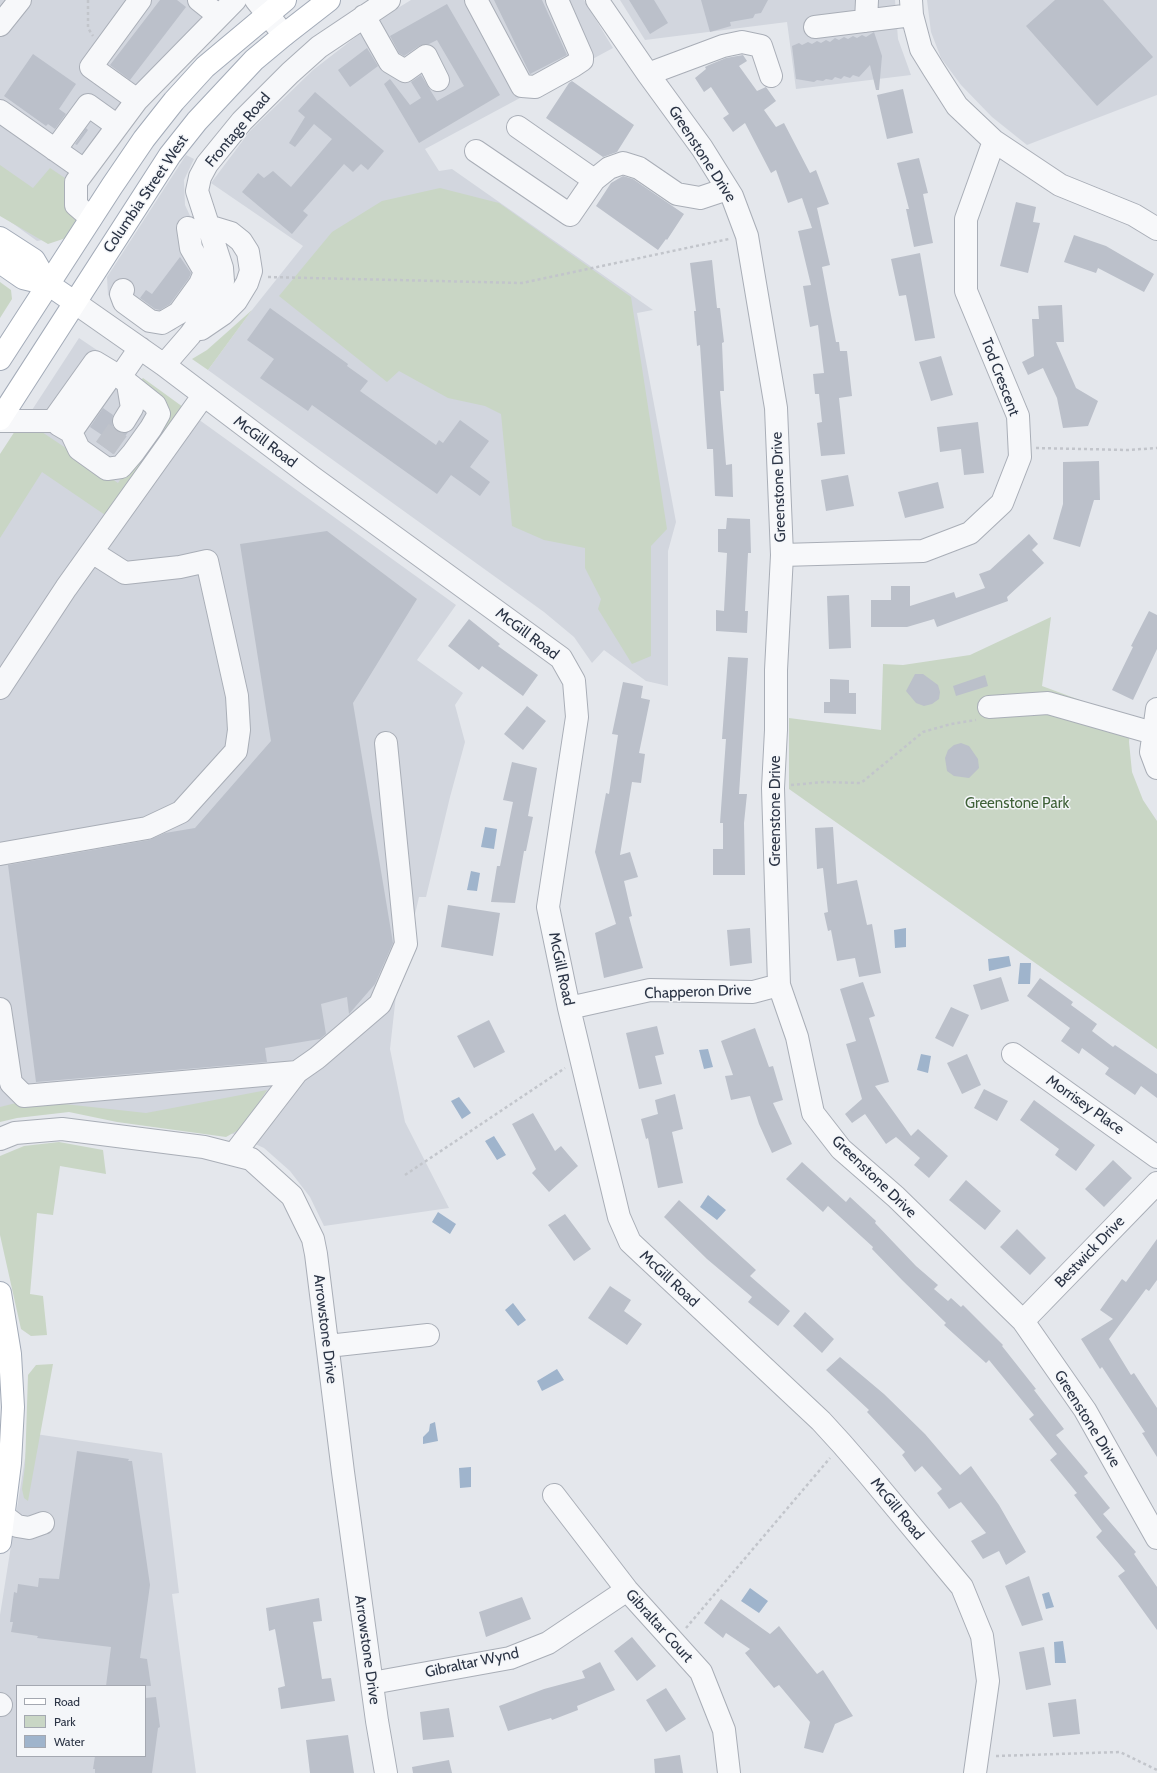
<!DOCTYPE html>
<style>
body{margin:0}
#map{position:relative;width:1157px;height:1773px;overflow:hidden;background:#e4e7ec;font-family:Cabin,sans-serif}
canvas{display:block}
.legend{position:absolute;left:16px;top:1685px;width:130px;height:72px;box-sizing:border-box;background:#f4f6f9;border:1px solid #a4a8b1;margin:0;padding:5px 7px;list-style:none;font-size:12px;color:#2b3445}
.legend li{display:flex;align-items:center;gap:8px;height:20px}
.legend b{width:20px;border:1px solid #a4a8b1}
</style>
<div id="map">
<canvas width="1157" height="1773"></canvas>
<ul class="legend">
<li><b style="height:5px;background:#fff"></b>Road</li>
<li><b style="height:11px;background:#c9d6c5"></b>Park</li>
<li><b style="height:11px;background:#9fb4cc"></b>Water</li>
</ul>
</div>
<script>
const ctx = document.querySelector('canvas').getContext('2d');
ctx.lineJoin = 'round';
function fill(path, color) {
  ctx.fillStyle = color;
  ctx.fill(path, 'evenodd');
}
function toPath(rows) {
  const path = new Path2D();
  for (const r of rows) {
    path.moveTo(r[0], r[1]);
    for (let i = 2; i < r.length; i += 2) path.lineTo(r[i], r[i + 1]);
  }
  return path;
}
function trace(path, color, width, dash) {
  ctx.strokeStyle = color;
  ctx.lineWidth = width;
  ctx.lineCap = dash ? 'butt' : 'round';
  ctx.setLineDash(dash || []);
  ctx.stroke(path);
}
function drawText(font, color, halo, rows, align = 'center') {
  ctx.font = font + ' Cabin,sans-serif';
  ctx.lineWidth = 3;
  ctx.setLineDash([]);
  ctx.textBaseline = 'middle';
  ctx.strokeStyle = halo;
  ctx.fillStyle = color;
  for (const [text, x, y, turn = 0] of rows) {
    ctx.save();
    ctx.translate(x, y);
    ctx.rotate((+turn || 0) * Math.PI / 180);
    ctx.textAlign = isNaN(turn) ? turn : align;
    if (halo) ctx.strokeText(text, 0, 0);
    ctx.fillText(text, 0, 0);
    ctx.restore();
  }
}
fill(toPath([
 [0,0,220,0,160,61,53,238,37,241,0,214],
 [411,0,584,0,613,48,425,149,439,171,452,169,653,310,637,313,676,522,668,551,668,686,646,681,604,650,592,663,574,637,544,612,208,370,252,310,303,246,211,183,250,131,313,70,375,22],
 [620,0,895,0,898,39,911,75,796,89,787,22,645,40],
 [927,0,1157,0,1157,95,1027,145,992,117,961,85,941,58,931,32],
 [186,155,194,159,184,180,185,205,212,263,208,285,175,330,161,333,108,295,107,277],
 [79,338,180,406,456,605,417,660,463,693,455,705,465,742,450,797,426,897,419,897,396,995,390,1049,405,1122,449,1208,324,1226,310,1197,290,1171,264,1148,222,1129,85,1110,0,1114,0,459],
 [29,1433,162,1453,179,1593,172,1594,196,1773,0,1773,0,1615],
 [17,1686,145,1686,145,1756,17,1756]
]), '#d2d6de');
fill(toPath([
 [0,165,33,188,50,168,68,180,79,221,66,238,48,244,0,216],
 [440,188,499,203,631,297,667,529,651,546,651,656,632,664,598,609,601,599,585,568,585,548,544,540,512,526,501,414,485,406,448,398,399,371,387,382,279,296,332,232,382,201],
 [0,282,11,290,12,299,0,318],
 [252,310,208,370,192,359,207,350],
 [143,378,183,407,108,517,42,472,0,538,0,454,15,431,39,430,118,483,166,412,140,381],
 [1051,617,1042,686,1131,719,1129,742,1132,772,1143,800,1157,821,1157,1049,789,789,789,718,881,730,883,664,903,665,970,655],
 [267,1090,242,1128,226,1137,117,1122,69,1112,17,1118,0,1122,0,1107,28,1100,146,1113],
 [59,1142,103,1150,106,1174,60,1166,53,1215,37,1213,30,1294,43,1296,47,1335,31,1336,21,1329,0,1235,0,1156,24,1146],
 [53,1364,28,1501,24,1498,22,1489,25,1466,28,1375,36,1365]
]), '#c9d6c5');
fill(toPath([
 [485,827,497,829,494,849,481,847],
 [471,871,480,873,477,891,467,890],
 [906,928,906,947,895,948,894,930],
 [1009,956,1011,966,989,971,988,959],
 [1020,963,1031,963,1030,984,1018,984],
 [708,1049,713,1067,704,1069,699,1050],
 [921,1054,931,1056,928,1073,917,1070],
 [459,1097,471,1113,462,1119,451,1101],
 [494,1136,506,1155,497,1160,485,1141],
 [708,1195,726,1210,717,1220,700,1207],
 [438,1212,456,1224,450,1234,432,1222],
 [513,1303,526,1320,518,1326,505,1310],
 [557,1369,564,1380,542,1391,537,1381],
 [435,1422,438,1441,423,1444,423,1437,429,1431,430,1424],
 [471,1467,471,1487,460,1488,459,1468],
 [750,1588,768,1601,759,1613,741,1601],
 [1049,1592,1054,1607,1046,1609,1042,1594],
 [1063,1641,1066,1663,1055,1663,1054,1642]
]), '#9fb4cc');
fill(toPath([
 [160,0,177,0,186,7,130,80,110,65],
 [494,0,542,0,567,55,530,74],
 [629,0,654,0,668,23,650,34],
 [701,0,768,0,761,13,755,14,753,18,730,22,731,26,710,32],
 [1055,0,1103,0,1153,57,1097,106,1026,26],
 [447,4,500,95,419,143,384,84,390,79,410,105,421,98,411,82,421,75,437,101,464,86,437,40,429,44,419,46,404,56,399,53,390,36],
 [874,32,882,56,879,90,876,90,870,65,859,77,853,75,850,78,844,76,841,79,835,77,832,80,826,79,823,81,817,80,814,82,796,79,792,46,799,43,802,45,808,42,812,44,817,41,821,43,826,40,830,42,835,38,839,40,844,37,848,39,853,36,857,38,862,35,866,37],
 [367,48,378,66,350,87,338,70],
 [33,54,76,84,59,109,66,114,55,129,48,124,46,126,4,96],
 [743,55,747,61,739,66,757,91,766,87,776,101,764,110,776,127,784,123,810,173,816,170,829,204,817,208,830,265,822,267,836,342,839,342,840,351,847,351,852,396,839,398,845,454,821,456,817,423,822,422,819,394,815,394,813,374,824,373,818,325,810,327,803,286,811,285,798,231,812,228,802,198,788,203,776,170,771,173,745,123,733,132,723,118,729,114,711,87,704,92,695,78,706,69,705,67,709,65,726,58],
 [572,81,634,125,617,152,603,157,546,118,569,83],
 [903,89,913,133,887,139,877,95],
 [315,92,384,151,368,170,361,164,353,172,344,164,303,211,308,215,292,234,242,192,258,173,264,178,273,171,291,187,332,139,314,124,295,147,289,143,305,117,298,111],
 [86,128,88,130,77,145,75,144],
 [919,158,928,193,923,194,933,243,914,247,906,209,909,209,897,163],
 [623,176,633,179,684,214,667,240,666,239,658,250,596,206,611,183],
 [1016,202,1036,207,1033,222,1040,223,1028,273,1000,266],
 [1074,235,1106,246,1154,274,1144,292,1098,268,1096,273,1064,262],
 [920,253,935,338,915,341,906,295,899,296,891,259],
 [180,257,191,273,189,278,170,304,160,310,155,309,140,298,146,290,152,294],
 [712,260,717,308,720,308,724,342,722,343,724,391,720,391,726,465,732,464,733,497,715,496,713,449,707,449,700,345,697,346,694,311,696,311,690,263],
 [1062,305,1064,342,1056,342,1076,388,1098,401,1088,426,1063,428,1057,398,1043,368,1028,375,1022,362,1034,356,1032,319,1039,319,1038,306],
 [270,308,348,364,347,366,368,381,360,391,436,445,439,440,443,443,460,420,489,441,470,467,490,482,480,496,451,475,437,494,312,405,308,411,260,378,274,359,247,340],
 [941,356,953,395,931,401,919,362],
 [103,408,113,415,112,421,113,427,117,431,123,433,128,432,113,454,97,442,102,435,90,427],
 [978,422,984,473,964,475,961,449,940,452,937,427],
 [1099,461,1100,500,1094,500,1080,547,1053,539,1063,504,1063,462],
 [848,475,854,506,826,511,821,480],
 [938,482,944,508,905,518,898,492],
 [727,518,750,519,751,553,748,553,745,611,748,611,747,633,716,631,716,610,724,611,727,553,718,552,718,529,726,529],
 [327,531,417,599,353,703,393,943,375,984,349,1014,347,997,321,1004,326,1034,320,1039,265,1048,267,1062,36,1082,8,865,149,840,165,833,195,828,271,741,240,544],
 [1029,534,1038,544,1032,550,1044,563,1007,597,1008,601,937,627,934,619,907,627,871,627,871,600,891,600,891,586,910,586,910,606,954,592,956,598,985,588,979,574,990,570],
 [849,595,851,648,829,649,827,596],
 [1149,611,1157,615,1157,649,1133,700,1112,690,1133,647,1131,646],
 [469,619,500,644,498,646,538,675,523,696,482,666,479,670,448,646],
 [728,657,748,658,739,794,747,794,744,823,745,875,713,875,713,849,723,849,723,823,720,823,726,739,722,739],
 [915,674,923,674,938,685,940,692,939,699,932,704,924,706,916,703,906,691],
 [985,675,988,686,956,696,953,686],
 [830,679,849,680,849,693,856,693,856,714,824,713,824,702,830,702],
 [623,682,643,686,641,698,650,700,639,753,645,754,641,783,632,782,620,855,630,852,638,877,624,881,632,916,629,917,643,968,604,978,595,933,616,924,595,852,606,793,609,794,618,735,612,734],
 [527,706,546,721,523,750,504,734],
 [961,743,969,746,978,759,979,768,969,778,954,776,947,771,945,758,948,750,954,745],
 [512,762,537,768,528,816,533,817,526,851,524,851,515,903,491,902,497,866,500,866,513,802,503,800],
 [833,827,837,884,857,880,867,925,872,924,881,973,859,977,855,958,837,961,831,930,828,931,824,913,828,912,823,868,817,869,815,828],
 [448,905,500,913,493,956,441,947],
 [750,928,752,963,730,966,727,930],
 [1001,977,1009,1001,981,1010,973,985],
 [1040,978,1073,1002,1071,1005,1097,1024,1092,1031,1113,1047,1115,1045,1157,1074,1157,1098,1141,1086,1135,1095,1105,1074,1109,1068,1082,1048,1079,1054,1061,1041,1070,1028,1027,996],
 [863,982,875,1016,869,1018,889,1082,875,1086,911,1136,918,1129,948,1156,929,1178,914,1165,920,1158,896,1137,886,1144,865,1114,852,1123,845,1114,862,1099,846,1044,856,1041,840,989],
 [951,1007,969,1015,953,1047,935,1038],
 [489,1020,505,1052,474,1068,457,1036],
 [657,1026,664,1054,655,1056,662,1084,639,1089,626,1033],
 [755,1028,769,1067,773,1066,783,1100,773,1103,792,1144,772,1153,759,1124,750,1096,731,1100,725,1076,733,1075,721,1041],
 [967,1054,981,1085,962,1094,947,1063],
 [984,1089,1008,1101,997,1121,974,1108],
 [675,1094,683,1129,672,1132,683,1183,658,1188,648,1138,646,1139,641,1119,658,1114,655,1100],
 [1034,1100,1095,1145,1076,1171,1055,1155,1059,1149,1020,1120],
 [533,1113,555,1151,561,1146,578,1166,549,1192,532,1173,536,1169,512,1124],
 [1113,1160,1132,1178,1104,1207,1085,1189],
 [802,1162,846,1202,850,1197,876,1221,875,1223,916,1266,938,1285,934,1289,948,1301,951,1298,961,1307,963,1305,1003,1345,1002,1346,1036,1389,1034,1390,1064,1429,1056,1435,1088,1473,1084,1476,1110,1508,1103,1514,1136,1552,1134,1554,1157,1587,1157,1630,1118,1576,1125,1571,1096,1537,1102,1531,1074,1495,1077,1493,1050,1460,1057,1454,1029,1419,1034,1415,989,1360,986,1363,944,1325,946,1323,902,1280,872,1249,873,1247,828,1206,823,1212,786,1179],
 [966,1180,1001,1211,985,1230,949,1200],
 [679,1200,756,1270,750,1276,790,1311,778,1326,748,1302,752,1297,707,1259,664,1217],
 [565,1214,591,1249,574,1261,548,1225],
 [1017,1229,1046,1258,1030,1275,1000,1247],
 [1157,1239,1157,1280,1149,1291,1146,1289,1109,1339,1131,1375,1134,1373,1157,1408,1157,1457,1142,1433,1145,1432,1102,1367,1100,1369,1081,1339,1113,1319,1100,1310,1122,1279,1126,1282],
 [610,1286,631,1300,624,1311,642,1324,627,1345,588,1318],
 [805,1312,834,1339,822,1353,793,1326],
 [840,1357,884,1394,925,1434,960,1475,971,1466,999,1505,1026,1552,1006,1565,999,1551,983,1559,971,1541,986,1533,961,1502,949,1509,937,1493,942,1489,922,1466,915,1472,902,1455,905,1452,867,1412,869,1410,826,1370],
 [77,1451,129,1459,128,1461,132,1461,150,1585,140,1658,147,1659,151,1686,106,1686,111,1647,37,1638,38,1636,11,1632,13,1622,10,1622,14,1592,17,1593,18,1584,38,1587,39,1578,59,1579],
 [1029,1576,1043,1620,1022,1626,1005,1586],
 [522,1597,531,1619,486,1637,479,1612],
 [319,1598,322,1621,313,1622,322,1679,331,1678,335,1701,281,1709,278,1688,285,1686,275,1629,269,1631,266,1608],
 [721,1599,770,1634,779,1626,817,1674,823,1670,853,1716,835,1724,823,1753,804,1748,810,1722,779,1685,774,1688,745,1653,750,1649,726,1633,723,1638,704,1623],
 [632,1637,656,1666,637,1681,614,1651],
 [1044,1647,1051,1685,1026,1690,1019,1652],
 [600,1662,615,1690,577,1706,578,1710,552,1720,551,1718,508,1731,499,1706,544,1689,585,1678,582,1671],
 [666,1688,686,1719,666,1732,646,1700],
 [156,1697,160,1727,158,1728,152,1773,95,1773,95,1769,93,1769,95,1756,145,1756,145,1698],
 [1076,1699,1080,1734,1053,1737,1048,1703],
 [449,1708,454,1737,423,1740,420,1712],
 [348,1735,354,1773,310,1773,306,1740],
 [680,1755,683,1773,655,1773,654,1759],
 [449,1760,452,1773,413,1773,412,1767]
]), '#bbc0ca');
trace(toPath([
 [105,448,124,421]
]), '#bfc3cb', 22, [22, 11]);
const minor = toPath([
 [199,0,219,16],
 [256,0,284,35],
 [476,0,522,86,535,87,573,66,582,60,582,57,557,0],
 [597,0,648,74,702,148,732,196,747,236,776,408,782,555,776,670,776,730,773,788,779,985,797,1037,813,1113,841,1149,896,1197,1023,1321,1085,1410,1157,1538],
 [911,0,912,15,921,49,934,70,957,106,994,141,1060,185,1134,215,1157,229],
 [364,16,390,62,405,71,426,56,438,80],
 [866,21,867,0],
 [0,25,20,0],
 [815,27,912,15],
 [648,74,723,46,742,42,761,46,771,76],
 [137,100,91,67,140,0],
 [0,111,84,170],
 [518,127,594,180,609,168,623,163,639,168,677,194,700,198,727,189],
 [55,150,88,105,116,125],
 [476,151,570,215,594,180],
 [91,218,76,205,76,182,137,100,235,0],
 [123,290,121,294,124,302,150,321,162,323,179,313,200,284,205,272,191,248,188,228],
 [74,302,164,365,312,477,561,658,574,681,577,717,548,907,569,1008,619,1217,630,1242,821,1421,842,1444,868,1474,962,1587,982,1636,988,1681,975,1773],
 [201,329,223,314,236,301,247,283,251,271,248,252,241,241,231,233,208,226],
 [164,365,190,335,219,294,223,281,222,268,197,191,200,177,207,164,242,121,290,73,319,47,389,0],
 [0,421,53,421,95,362,120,377,140,348],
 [124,421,132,408,128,384],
 [59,425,71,432,112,374],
 [71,432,79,449,107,469,121,467,133,453,151,428,159,414,155,405,120,377],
 [782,555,923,551,970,533,1002,503,1020,457,1018,416,966,291,966,219,994,141],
 [0,688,66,588,203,396],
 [989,707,1048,703,1153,733],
 [1157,709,1151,752,1157,768],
 [0,854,147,828,181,812,236,751,239,730,237,696,207,561,180,567,125,573,92,552],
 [569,1008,650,990,753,992,779,985],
 [0,1009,11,1083,24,1096,297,1072,317,1058,380,1004,406,944,386,743],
 [1013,1054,1157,1157],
 [0,1139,15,1133,62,1129,204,1147,251,1159,292,1196,313,1239,316,1254,343,1472,377,1721,386,1773],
 [234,1154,297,1072],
 [1023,1321,1157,1183],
 [328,1346,428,1335],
 [554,1495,627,1590,701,1672,724,1730,729,1773],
 [0,1515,4,1516,17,1526,29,1528,43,1523],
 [372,1683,510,1658,548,1643,627,1590],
 [0,1704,1,1705]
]);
const major = toPath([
 [0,238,34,260,48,284],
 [0,262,23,278,48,284,74,302],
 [0,359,112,186,144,139,174,101,205,67,285,0],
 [0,419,170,155,197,121,254,60,284,35,329,0],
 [0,1293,10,1354,13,1407,10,1463,0,1542]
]);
trace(minor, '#a9aeb7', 24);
trace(major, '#a3abb8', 24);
trace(toPath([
 [88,0,88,28,93,36],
 [268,277,522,283,729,239],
 [1036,448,1128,450,1157,448],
 [791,785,824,782,861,783,923,732,951,724,976,720],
 [405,1175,565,1068],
 [686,1628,830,1458],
 [996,1756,1120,1752,1157,1770]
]), '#c2c5cb', 2.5, [3, 3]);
trace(minor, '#f7f8fa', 22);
trace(major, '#fff', 22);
drawText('15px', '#2b3445', '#f4f6f9', [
 ["Frontage Road",238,130,-50],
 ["Greenstone Drive",702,154,57],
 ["Columbia Street West",146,194,-56],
 ["Tod Crescent",1000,377,69],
 ["McGill Road",265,442,37],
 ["Greenstone Drive",779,487,-92],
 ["McGill Road",527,634,37],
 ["Greenstone Drive",776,811,-90],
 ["McGill Road",561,969,78],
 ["Chapperon Drive",698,992,-2],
 ["Morrisey Place",1085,1105,35],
 ["Greenstone Drive",874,1177,44],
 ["Bestwick Drive",1090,1252,-46],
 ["McGill Road",669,1279,43],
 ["Arrowstone Drive",325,1329,83],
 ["Greenstone Drive",1087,1419,58],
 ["McGill Road",897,1509,51],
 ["Gibraltar Court",659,1626,48],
 ["Arrowstone Drive",367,1650,82],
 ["Gibraltar Wynd",472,1663,-12]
]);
drawText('15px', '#3f6138', '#f4f6f9', [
 ["Greenstone Park",1017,804]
]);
</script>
